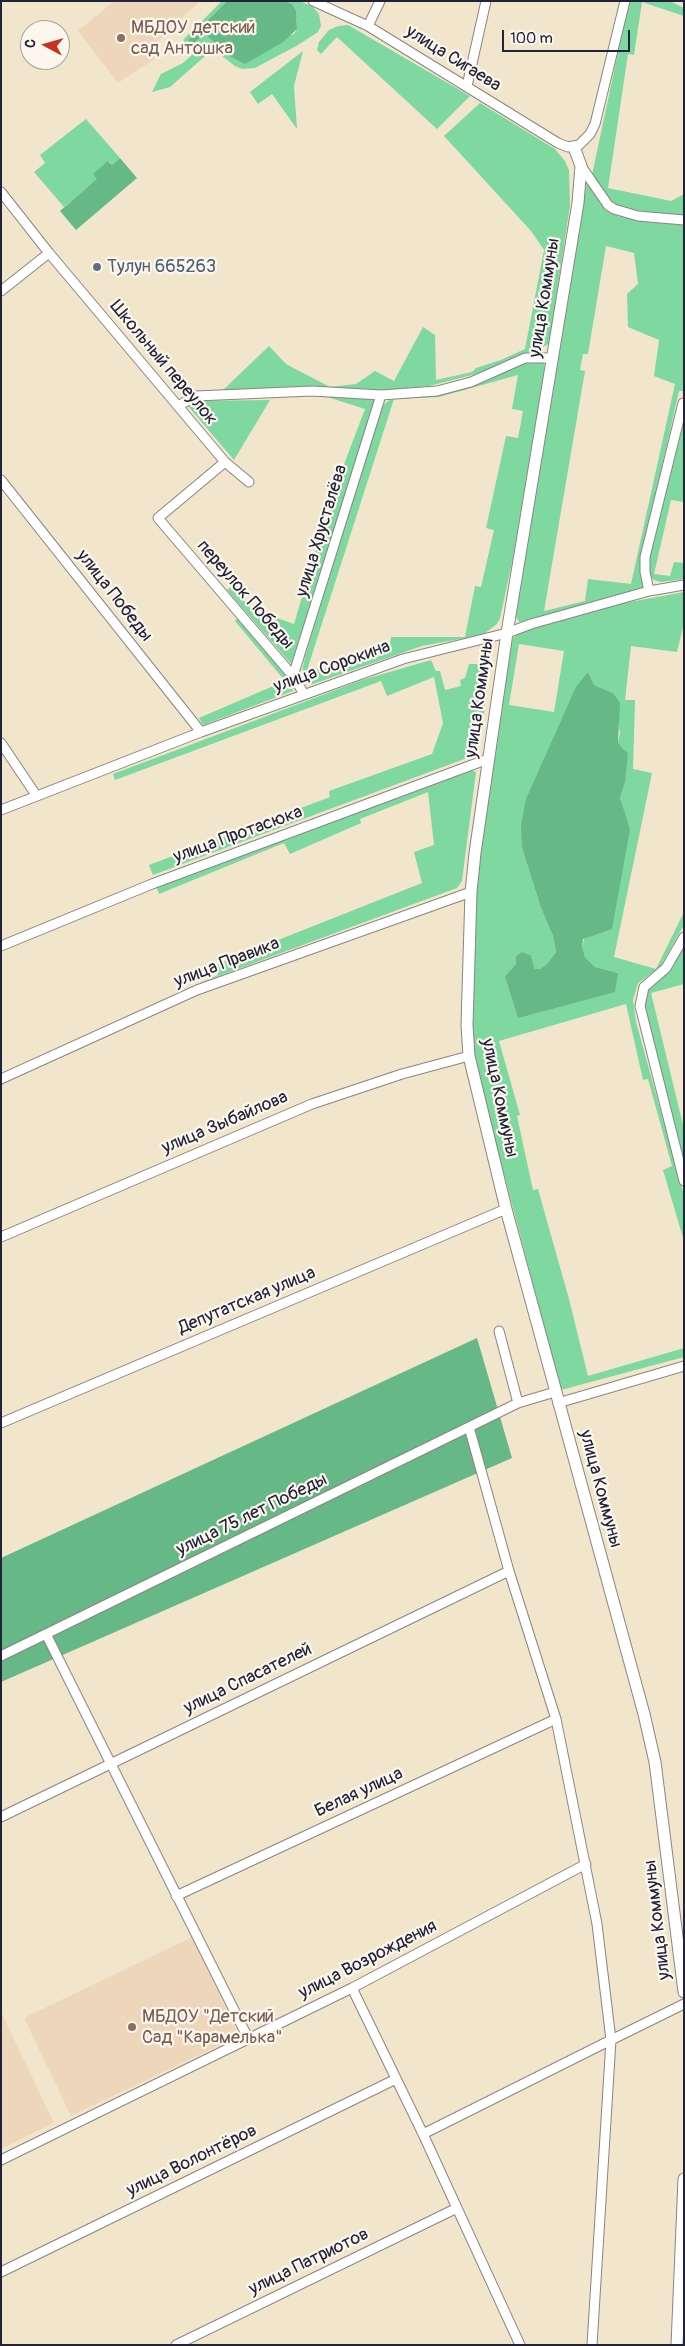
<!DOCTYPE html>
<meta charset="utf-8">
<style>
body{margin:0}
#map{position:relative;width:685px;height:2346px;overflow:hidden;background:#f1e6cb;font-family:Pangolin,sans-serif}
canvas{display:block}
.frame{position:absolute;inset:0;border:2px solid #22223b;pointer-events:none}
.north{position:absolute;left:20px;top:20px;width:50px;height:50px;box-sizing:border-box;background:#fbf7ec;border:1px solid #a4a2a5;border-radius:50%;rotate:276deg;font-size:14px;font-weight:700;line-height:20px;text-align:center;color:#22223b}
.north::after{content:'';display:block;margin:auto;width:18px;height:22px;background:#c8321e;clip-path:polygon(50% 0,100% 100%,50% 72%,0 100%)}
.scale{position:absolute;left:502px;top:30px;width:128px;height:22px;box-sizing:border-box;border:2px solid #22223b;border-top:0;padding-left:6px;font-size:15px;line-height:18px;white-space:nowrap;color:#22223b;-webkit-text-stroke:4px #fbf7ec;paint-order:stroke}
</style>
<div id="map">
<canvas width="685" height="2346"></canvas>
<div class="frame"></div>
<div class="north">С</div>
<div class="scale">100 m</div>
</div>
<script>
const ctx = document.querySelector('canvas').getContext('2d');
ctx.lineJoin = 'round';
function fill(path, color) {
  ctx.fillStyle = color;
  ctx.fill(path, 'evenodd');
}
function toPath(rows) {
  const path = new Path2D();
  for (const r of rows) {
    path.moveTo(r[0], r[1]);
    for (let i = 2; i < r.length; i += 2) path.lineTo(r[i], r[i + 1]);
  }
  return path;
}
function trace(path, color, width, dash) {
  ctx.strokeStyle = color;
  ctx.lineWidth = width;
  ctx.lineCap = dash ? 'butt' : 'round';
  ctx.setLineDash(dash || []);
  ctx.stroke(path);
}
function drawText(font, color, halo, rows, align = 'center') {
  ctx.font = font + ' Pangolin,sans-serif';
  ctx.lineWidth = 4.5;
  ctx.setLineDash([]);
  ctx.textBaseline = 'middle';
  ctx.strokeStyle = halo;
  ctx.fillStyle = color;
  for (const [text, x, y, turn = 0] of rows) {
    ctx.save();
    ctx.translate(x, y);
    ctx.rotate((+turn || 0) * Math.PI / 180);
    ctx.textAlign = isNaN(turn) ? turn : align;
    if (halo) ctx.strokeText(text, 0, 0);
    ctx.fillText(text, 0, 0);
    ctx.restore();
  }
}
fill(toPath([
 [114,1,200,1,154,44,157,52,156,58,118,83,78,31],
 [192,1937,239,2036,71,2116,24,2018],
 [1,2012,54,2123,1,2149]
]), '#eed6bb');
fill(toPath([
 [222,1,227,1,188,40,204,33,226,54,294,34,297,29,297,21,292,4,285,1,300,1,313,7,319,14,321,26,318,32,298,45,255,68,242,69,235,66,213,49,170,87,152,92,161,74,183,63,194,53,183,40],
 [629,1,670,1,684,8,684,16,642,2,634,55,628,54,608,188,671,201,684,194,684,216,619,208,611,204,592,175],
 [348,25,470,96,437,129,337,37,321,54,317,50,319,42,329,30,338,26],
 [303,51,294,86,297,129,272,94,258,104,250,92],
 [480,103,555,149,565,161,569,170,570,206,549,344,480,373,429,386,389,390,320,387,222,391,269,346,286,364,330,387,356,384,375,371,394,381,423,327,435,335,436,380,472,372,476,368,501,360,525,349,544,250,531,231,444,136],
 [86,119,120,158,112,165,109,161,94,174,98,179,64,207,34,172,45,163,40,155],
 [589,183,601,204,609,212,618,216,650,221,684,224,684,391,679,391,642,555,644,585,642,588,635,592,519,622,516,617,517,608,586,185],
 [606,246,634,253,638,284,627,294,628,327,659,340,654,376,675,384,631,584,588,579,585,601,544,611,585,371,580,370,583,354,588,354],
 [533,359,544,360,545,371,513,558,500,618,497,624,485,633,476,636,422,646,310,685,305,684,303,682,302,672,305,657,377,419,384,404,390,400,437,394],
 [518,375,512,409,523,411,518,438,506,436,486,528,494,530,481,587,475,586,465,637,391,637,389,652,348,666,312,670,308,667,394,399,439,397],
 [321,395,374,399,375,402,291,664,227,590,232,586,251,609,294,624,332,496,365,409],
 [270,400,234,460,188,406,192,401],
 [684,421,684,502,671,500,654,574,670,576,674,562,684,563,684,579,661,582,654,580,650,576,649,554],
 [684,592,684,623,677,652,631,646,625,700,635,700,633,769,652,773,614,957,656,969,684,912,684,925,660,967,638,983,633,1000,636,1022,684,1195,684,1241,663,1170,672,1166,648,1079,643,1080,626,1004,499,1041,520,1115,517,1116,533,1190,538,1189,569,1299,588,1376,684,1348,684,1357,561,1390,479,1079,472,1046,474,892,510,645,514,637,521,632,619,604],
 [519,644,564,651,554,712,509,705],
 [588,672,594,685,613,693,620,733,618,742,623,749,625,782,620,798,624,812,582,946,585,957,595,967,618,973,505,976,516,964,531,956,535,969,540,969,547,964,556,952,553,936,541,908,522,848],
 [239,616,290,680,293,691,203,725,199,718,285,681,235,621],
 [431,660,436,671,440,671,445,690,461,686,460,680,465,678,469,664,480,664,488,686,478,751,475,755,153,875,149,865,330,797,329,791,432,754,443,723,434,677,387,696,381,681,115,780,113,774,362,680],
 [466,768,476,772,462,881,457,888,197,984,218,975,215,965,422,883,414,852,434,845,428,792,360,819,361,823,290,854,284,843,159,894,156,886],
 [684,946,684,984,651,993,684,1129,684,1161,643,1000,649,985,672,968]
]), '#7ed89f');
fill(toPath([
 [227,1,285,1,292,4,296,11,297,29,283,42,245,64,226,54,205,34,192,44,188,40],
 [120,158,137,178,76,230,60,211,97,179,93,174,108,161,112,165],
 [588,672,594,685,613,693,620,703,618,742,623,749,628,753,625,782,620,798,630,829,612,929,583,939,582,946,585,957,595,967,618,973,615,992,518,1018,505,976,516,964,516,956,522,952,531,956,535,969,540,969,547,964,556,952,553,936,541,908,522,848,521,825,526,799,576,687],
 [477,1338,512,1458,1,1682,1,1558]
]), '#66b886');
const minor = toPath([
 [313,1,368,26,558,143,568,147,579,145,590,134,595,124,625,1],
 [368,26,380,1],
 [467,86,486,1],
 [581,166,608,205,614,209,638,216,684,220],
 [1,192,49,253,225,462,249,482],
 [1,291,49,253],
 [178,406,196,396,312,391,381,395,437,391,471,382,525,358,553,358],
 [225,462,158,518,293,676,304,694],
 [1,480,201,732],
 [649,591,645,572,645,557,683,403],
 [293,676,381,395],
 [1,743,36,795],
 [1,810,201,732,403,659,507,633,531,624,649,591,684,585],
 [684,937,666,968,644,987,640,1006,684,1181],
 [1,946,152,884,488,759],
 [1,1079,197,990,471,892],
 [1,1237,312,1104,402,1074,469,1056],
 [499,1331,518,1403,555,1392],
 [558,1403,684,1366],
 [1,1423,506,1209],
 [46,1634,248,2038],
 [1,1656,518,1403],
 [1,1817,509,1571],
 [176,1896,556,1719],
 [352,1988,423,2134,520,2345],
 [423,2134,611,2040,597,1924,556,1719,509,1571,469,1427],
 [1,2160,352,1988,586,1864],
 [1,2272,396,2079],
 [176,2345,457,2208],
 [592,2345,611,2040,684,2004]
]);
const tertiary = toPath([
 [574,147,581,166,578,203,507,633,475,853,471,892,467,1025,469,1056,506,1209,644,1714,655,1762,684,1992],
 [677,2345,684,2179]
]);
trace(minor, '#8a8483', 11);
trace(tertiary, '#8a8483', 13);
trace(minor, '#fff', 9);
trace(tertiary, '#fff', 11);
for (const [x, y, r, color] of [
 [121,38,5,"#8d6e63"],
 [97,267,5,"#5c6f8a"],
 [132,2027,5,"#8d6e63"]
]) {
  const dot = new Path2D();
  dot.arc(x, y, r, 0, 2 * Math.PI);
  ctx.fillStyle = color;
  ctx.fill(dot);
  trace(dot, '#fbf7ec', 2);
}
drawText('18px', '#785e54', '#fbf7ec', [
 ["МБДОУ детский",131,28],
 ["сад Антошка",131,49],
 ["МБДОУ \"Детский",142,2017],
 ["Сад \"Карамелька\"",142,2038]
], 'left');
drawText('18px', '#22223b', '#fbf7ec', [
 ["улица Сигаева",453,59,32],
 ["улица Коммуны",545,298,-81],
 ["Школьный переулок",163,363,50],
 ["улица Хрусталёва",322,531,-73],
 ["переулок Победы",245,595,49],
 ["улица Победы",114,596,52],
 ["улица Сорокина",332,667,-20],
 ["улица Коммуны",480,698,-82],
 ["улица Протасюка",238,835,-20],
 ["улица Правика",227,963,-21],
 ["улица Коммуны",499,1098,78],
 ["улица Зыбайлова",225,1123,-23],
 ["Депутатская улица",247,1301,-23],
 ["улица Коммуны",600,1489,75],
 ["улица 75 лет Победы",252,1515,-26],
 ["улица Спасателей",248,1679,-26],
 ["Белая улица",359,1793,-25],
 ["улица Коммуны",658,1920,-97],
 ["улица Возрождения",368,1960,-27],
 ["улица Волонтёров",192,2161,-26],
 ["улица Патриотов",309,2262,-26]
]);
drawText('18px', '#4e5e75', '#fbf7ec', [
 ["Тулун 665263",107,267]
], 'left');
</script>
